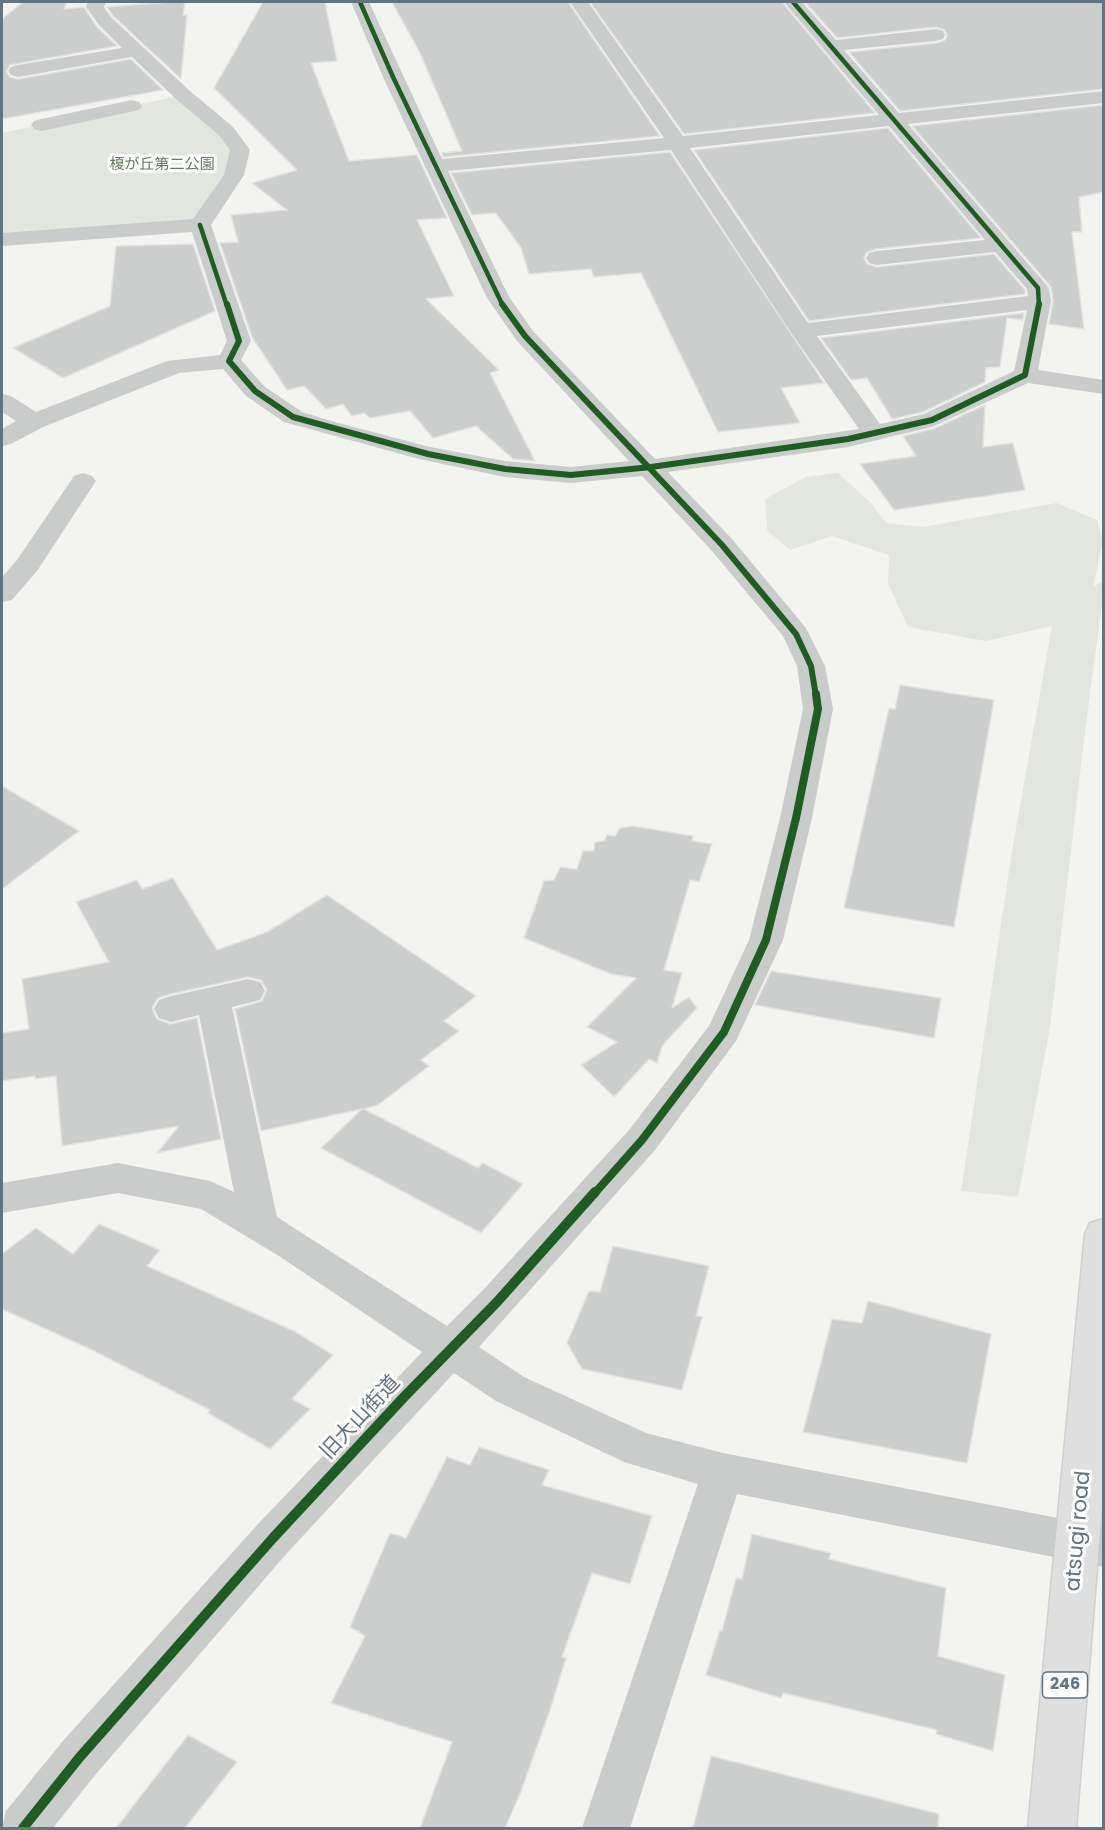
<!DOCTYPE html>
<meta charset="utf-8">
<style>
body{margin:0}
#map{position:relative;width:1105px;height:1830px;overflow:hidden;background:#f3f3f0;font-family:Poppins,sans-serif}
canvas{display:block}
.frame{position:absolute;inset:0;border:3px solid #627381;pointer-events:none}
</style>
<div id="map">
<canvas width="1105" height="1830"></canvas>
<div class="frame"></div>
</div>
<script>
const ctx = document.querySelector('canvas').getContext('2d');
ctx.lineJoin = 'round';
function fill(path, color) {
  ctx.fillStyle = color;
  ctx.fill(path, 'evenodd');
}
function toPath(rows) {
  const path = new Path2D();
  for (const r of rows) {
    path.moveTo(r[0], r[1]);
    for (let i = 2; i < r.length; i += 2) path.lineTo(r[i], r[i + 1]);
  }
  return path;
}
function trace(path, color, width, dash) {
  ctx.strokeStyle = color;
  ctx.lineWidth = width;
  ctx.lineCap = dash ? 'butt' : 'round';
  ctx.setLineDash(dash || []);
  ctx.stroke(path);
}
function drawText(font, color, halo, rows, align = 'center') {
  ctx.font = font + ' Poppins,"Noto Sans JP",sans-serif';
  ctx.lineWidth = 6;
  ctx.setLineDash([]);
  ctx.textBaseline = 'middle';
  ctx.strokeStyle = halo;
  ctx.fillStyle = color;
  for (const [text, x, y, turn = 0] of rows) {
    ctx.save();
    ctx.translate(x, y);
    ctx.rotate((+turn || 0) * Math.PI / 180);
    ctx.textAlign = isNaN(turn) ? turn : align;
    if (halo) ctx.strokeText(text, 0, 0);
    ctx.fillText(text, 0, 0);
    ctx.restore();
  }
}
fill(toPath([
 [174,97,240,150,200,225,2,240,2,133],
 [838,473,872,504,886,523,923,527,1057,503,1097,520,1103,541,1093,587,1103,581,1103,596,1085,732,1050,1027,1018,1197,961,1191,1012,851,1052,626,986,641,908,627,888,583,889,555,832,536,790,550,767,530,765,499,806,477]
]), '#e2e6df');
const building = toPath([
 [23,2,67,2,64,9,84,7,97,27,117,46,10,65,6,71,10,77,18,79,131,59,163,90,2,119,2,19,23,2],
 [170,2,185,2,183,15,187,15,181,79,113,16,107,7,170,2],
 [263,2,325,2,337,61,311,63,349,161,417,155,447,218,417,220,454,296,426,299,499,370,490,373,535,461,513,459,476,426,433,438,410,411,370,418,364,413,352,416,343,404,326,409,304,386,287,390,252,337,220,243,238,242,231,215,287,210,252,183,297,170,214,88,263,2],
 [392,2,568,2,660,136,443,157,442,153,462,151,420,53,392,2],
 [590,2,782,2,875,113,684,134,590,2],
 [805,2,1104,2,1104,89,900,111,849,52,937,43,945,40,947,36,945,30,936,27,837,38,805,2],
 [1104,105,1104,192,1079,197,1082,232,1072,232,1084,329,1049,324,1053,301,1051,287,912,126,1104,105],
 [888,128,981,238,876,249,867,252,864,257,867,264,877,267,994,254,1025,290,1025,294,809,321,694,150,888,128],
 [670,152,824,383,781,388,800,423,718,432,641,273,594,277,591,269,529,274,521,248,496,213,472,215,451,173,670,152],
 [193,244,215,311,63,378,13,348,110,306,116,246,193,244],
 [1024,313,1023,320,1007,318,1000,367,986,368,985,382,923,412,892,419,867,378,851,380,821,338,1024,313],
 [985,405,983,447,1013,443,1025,490,894,510,860,464,916,456,903,436,933,429,985,405],
 [900,685,994,700,954,927,844,908,889,708,895,709,900,685],
 [2,786,79,831,2,889,2,786],
 [633,826,693,836,692,841,712,844,699,882,690,880,664,970,682,973,672,1008,689,997,697,1008,662,1046,657,1063,649,1059,614,1097,581,1065,617,1042,587,1027,636,978,611,974,524,938,544,881,554,880,560,867,577,869,583,851,594,851,595,842,604,841,607,835,615,836,620,828,633,826],
 [173,878,217,950,267,932,327,895,476,996,444,1021,459,1031,421,1060,429,1066,378,1105,364,1109,478,1168,483,1163,523,1184,481,1233,321,1148,362,1109,261,1131,235,1009,262,1001,267,990,261,980,248,977,171,994,158,998,152,1008,157,1019,170,1024,197,1018,221,1139,157,1153,179,1126,62,1146,56,1076,35,1079,35,1076,2,1081,2,1033,29,1029,22,979,109,962,76,902,137,880,142,889,173,878],
 [771,971,941,998,934,1038,755,1005,771,971],
 [99,1224,160,1250,147,1266,294,1331,333,1355,292,1399,310,1409,270,1449,208,1413,210,1410,90,1349,2,1309,2,1254,36,1228,73,1254,99,1224],
 [613,1246,709,1266,696,1316,702,1317,682,1390,582,1369,567,1343,589,1291,600,1292,613,1246],
 [868,1301,991,1334,967,1463,803,1432,832,1319,862,1323,868,1301],
 [479,1447,549,1470,542,1485,652,1516,630,1584,592,1573,562,1657,566,1658,550,1710,520,1794,505,1828,420,1828,452,1742,331,1703,365,1636,350,1627,390,1533,406,1538,447,1457,470,1465,479,1447],
 [752,1534,831,1553,829,1559,946,1588,938,1656,1005,1675,993,1751,936,1734,937,1730,783,1693,781,1698,706,1675,720,1630,722,1631,736,1578,742,1579,752,1534],
 [188,1735,237,1762,185,1828,116,1828,188,1735],
 [711,1756,939,1814,938,1828,693,1828,711,1756]
]);
fill(building, '#cccece');
trace(building, '#e2e2e1', 1.5);
const highway = toPath([
 [1104,1219,1104,1481,1076,1828,1028,1828,1085,1234,1090,1223,1104,1219]
]);
trace(highway, '#cfd0cf', 3);
fill(toPath([
 [88,2,106,2,104,7,111,17,190,91,233,127,250,150,244,175,211,225,251,341,241,360,264,386,302,412,335,422,430,447,505,461,571,467,629,461,517,341,487,298,383,77,351,2,369,2,442,159,664,138,570,2,588,2,683,136,879,115,784,2,802,2,836,40,936,29,943,31,945,35,943,39,936,41,844,50,899,113,1104,91,1104,103,908,124,1049,288,1051,301,1038,370,1104,380,1104,394,1028,383,932,427,848,447,668,472,732,539,806,628,825,666,833,709,812,818,783,940,736,1041,655,1150,479,1347,524,1377,646,1433,723,1453,1104,1527,1104,1567,737,1494,630,1828,582,1828,698,1484,624,1462,496,1401,454,1373,288,1552,96,1774,53,1828,2,1828,6,1811,62,1742,258,1524,422,1352,279,1256,201,1209,118,1193,2,1213,2,1183,118,1163,210,1181,234,1192,199,1015,171,1022,159,1018,154,1009,159,1000,171,996,248,979,260,982,265,991,260,1000,232,1007,277,1217,447,1326,483,1290,629,1130,709,1026,749,940,780,818,803,709,797,666,783,636,712,551,642,476,571,483,505,477,419,459,284,422,246,396,223,369,179,373,43,427,11,444,2,446,2,429,16,421,2,412,2,394,11,396,36,412,167,361,220,355,227,341,192,232,2,246,2,233,193,219,224,175,230,150,219,135,176,99,132,57,18,77,11,75,8,71,11,67,18,65,122,48,99,25,86,7,88,2],
 [889,126,985,240,877,251,869,253,866,258,869,263,877,265,995,252,1027,289,1028,296,808,323,690,148,889,126],
 [671,150,790,331,859,429,655,459,533,331,509,297,448,171,671,150],
 [1027,310,1014,371,924,414,880,424,817,336,1027,310],
 [132,100,139,102,142,106,139,110,41,131,34,129,31,125,34,121,41,119,132,100],
 [83,473,92,476,96,481,37,571,12,600,2,602,2,577,17,560,74,476,83,473]
]), '#cacccc');
fill(highway, '#dfdfe0');
trace(toPath([
 [360,2,393,77,503,306],
 [793,2,1038,288,1039,306],
 [200,225,227,306]
]), '#1b5e20', 4.5);
trace(toPath([
 [227,304,239,341,229,361,255,391,293,417,428,454,505,469,571,475,651,467,848,439,932,420,1025,375,1039,304],
 [502,304,525,336,722,545,796,634,811,666,816,696]
]), '#1b5e20', 6);
trace(toPath([
 [594,1194,642,1140,724,1032,766,940,796,818,818,709,816,694]
]), '#1b5e20', 8);
trace(toPath([
 [23,1828,79,1758,273,1538,404,1397,497,1302,595,1192]
]), '#1b5e20', 10);
drawText('15px', '#657861', '#fff', [
 ["榎が丘第二公園",162,165]
]);
for (const [x, y, w] of [
 [1065,1685,45]
]) {
  const box = new Path2D();
  box.roundRect(x - w / 2, y - 13, w, 26, 4.5);
  ctx.fillStyle = '#fff';
  ctx.fill(box);
  trace(box, '#627381', 1.5);
}
drawText('bold 16px', '#627381', null, [
 ["246",1065,1685]
]);
drawText('21px', '#627381', '#fff', [
 ["旧大山街道",361,1418,-47],
 ["atsugi road",1079,1531,-85]
]);
</script>
